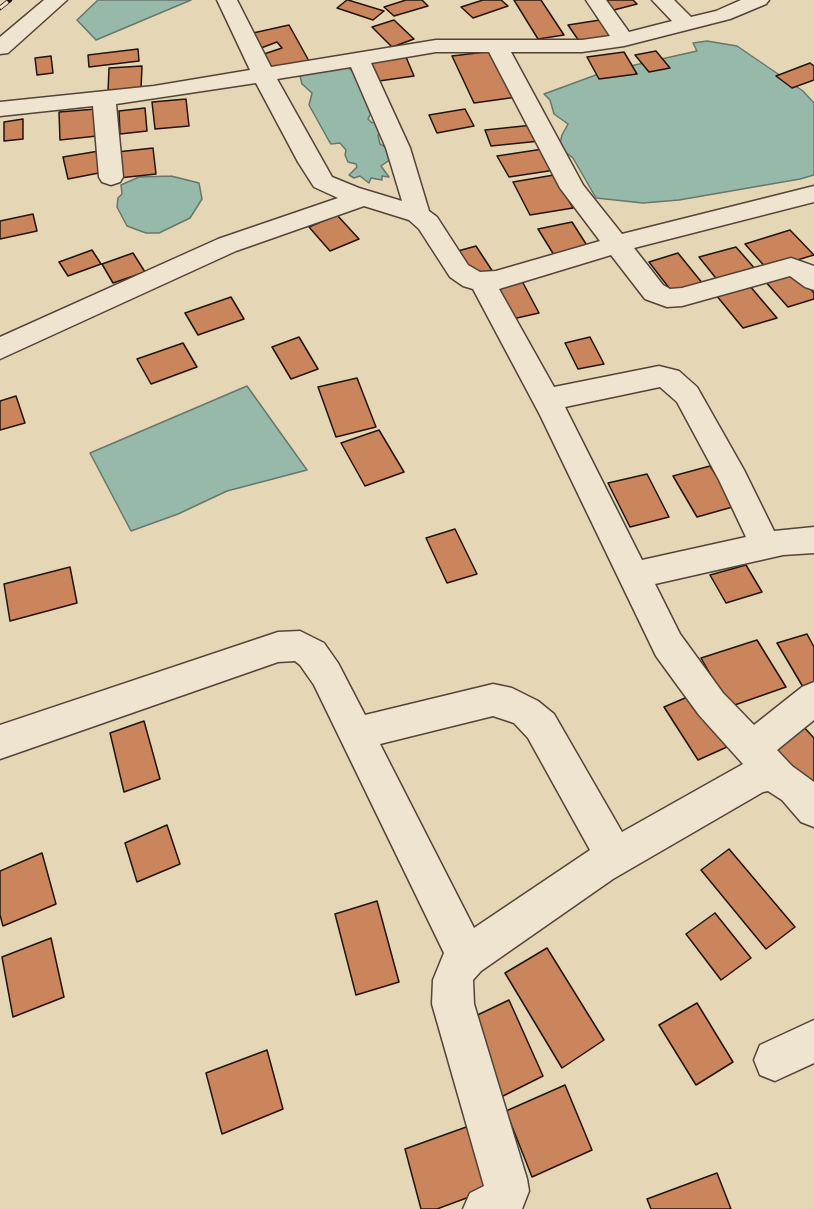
<!DOCTYPE html>
<style>
body{margin:0}
canvas{display:block;background:#e5d6b5}
</style>
<canvas width="814" height="1209"></canvas>
<script>
const ctx = document.querySelector('canvas').getContext('2d');
ctx.lineJoin = 'round';
function fill(path, color) {
  ctx.fillStyle = color;
  ctx.fill(path, 'evenodd');
}
function toPath(rows) {
  const path = new Path2D();
  for (const r of rows) {
    path.moveTo(r[0], r[1]);
    for (let i = 2; i < r.length; i += 2) path.lineTo(r[i], r[i + 1]);
  }
  return path;
}
function trace(path, color, width, dash) {
  ctx.strokeStyle = color;
  ctx.lineWidth = width;
  ctx.lineCap = dash ? 'butt' : 'round';
  ctx.setLineDash(dash || []);
  ctx.stroke(path);
}
const water = toPath([
 [98,0,191,0,96,40,77,20,98,0],
 [707,41,737,46,803,91,814,103,814,175,800,179,679,200,643,203,596,198,573,158,559,147,562,135,568,124,554,114,550,100,544,94,604,72,697,51,693,43,707,41],
 [343,65,353,71,373,109,368,119,372,123,382,116,387,124,378,135,380,144,393,151,391,159,381,166,389,177,382,176,382,180,371,178,369,183,360,176,354,178,349,175,357,167,356,164,348,162,345,155,346,150,340,143,331,144,329,141,309,105,312,93,302,84,300,76,343,65],
 [171,176,199,183,202,199,190,218,159,233,146,233,127,226,117,207,118,198,122,194,121,185,139,177,171,176],
 [247,386,307,470,227,491,178,514,131,531,90,453,247,386]
]);
fill(water, '#96b9aa');
trace(water, '#68776b', 1.5);
const building = toPath([
 [347,0,348,0,384,11,373,20,337,8,347,0],
 [406,0,422,0,428,6,394,16,384,7,406,0],
 [483,0,501,0,508,6,473,18,461,7,483,0],
 [514,0,541,0,564,35,538,39,514,0],
 [599,0,633,0,637,4,610,11,599,0],
 [394,20,414,39,392,47,372,27,394,20],
 [600,20,612,36,579,41,568,25,600,20],
 [289,25,309,61,272,69,264,54,282,48,277,42,261,48,253,33,289,25],
 [138,49,139,61,89,67,88,55,138,49],
 [493,51,517,97,474,103,452,56,493,51],
 [656,51,670,68,649,72,635,55,656,51],
 [624,52,637,74,599,79,587,57,624,52],
 [51,56,53,73,37,75,35,58,51,56],
 [406,57,414,76,379,81,371,62,406,57],
 [810,63,814,66,814,80,792,88,776,76,810,63],
 [142,66,141,89,108,92,109,68,142,66],
 [186,99,189,126,155,129,152,102,186,99],
 [145,108,147,131,120,134,119,111,145,108],
 [96,109,97,136,60,140,59,112,96,109],
 [465,109,474,126,437,133,429,115,465,109],
 [23,119,23,139,4,141,4,122,23,119],
 [533,125,540,141,491,146,485,130,533,125],
 [153,148,156,174,119,178,117,152,153,148],
 [543,149,555,170,509,177,497,156,543,149],
 [99,151,104,172,68,179,63,157,99,151],
 [554,175,573,208,530,215,513,182,554,175],
 [33,214,37,231,0,239,0,221,33,214],
 [337,215,359,239,330,251,309,227,337,215],
 [572,222,588,247,554,255,538,229,572,222],
 [790,230,814,255,767,269,745,244,790,230],
 [476,246,493,272,474,277,458,251,476,246],
 [736,247,756,270,719,282,699,257,736,247],
 [92,250,101,264,68,276,59,262,92,250],
 [133,253,145,272,113,283,102,264,133,253],
 [678,253,703,284,673,293,649,262,678,253],
 [794,271,814,293,814,299,788,307,764,280,794,271],
 [522,281,539,313,508,320,492,287,522,281],
 [749,285,777,318,743,328,716,295,749,285],
 [231,297,244,319,198,335,185,313,231,297],
 [299,337,318,369,291,379,272,347,299,337],
 [590,337,604,364,578,369,565,343,590,337],
 [183,343,197,367,151,384,137,359,183,343],
 [357,378,376,427,336,437,318,387,357,378],
 [16,396,25,423,0,430,0,401,16,396],
 [379,430,404,472,365,486,341,443,379,430],
 [710,466,736,506,697,517,673,476,710,466],
 [647,474,669,517,630,527,608,483,647,474],
 [455,529,477,574,447,583,426,538,455,529],
 [746,565,762,592,726,603,710,575,746,565],
 [70,567,77,603,10,621,4,584,70,567],
 [807,634,814,647,814,683,803,687,777,643,807,634],
 [757,640,786,687,729,707,701,658,757,640],
 [692,695,727,747,698,760,664,707,692,695],
 [144,721,160,779,124,792,110,733,144,721],
 [802,725,814,738,814,793,771,746,802,725],
 [167,825,180,864,137,882,125,843,167,825],
 [729,849,795,927,766,949,701,870,729,849],
 [42,853,56,904,3,926,0,915,0,871,42,853],
 [377,901,399,982,356,995,335,914,377,901],
 [715,913,751,958,721,980,686,934,715,913],
 [51,938,64,997,13,1017,2,957,51,938],
 [547,948,604,1040,562,1068,505,973,547,948],
 [509,1000,543,1076,501,1097,467,1020,509,1000],
 [697,1003,733,1062,696,1085,659,1025,697,1003],
 [267,1050,283,1109,222,1134,206,1073,267,1050],
 [565,1085,592,1150,532,1177,506,1111,565,1085],
 [469,1126,488,1190,437,1209,421,1209,405,1149,469,1126],
 [717,1173,731,1209,651,1209,647,1199,717,1173]
]);
fill(building, '#ca855d');
trace(building, '#22140d', 1.5);
const minor = toPath([
 [44,0,67,0,8,53,0,54,0,37,44,0],
 [217,0,237,0,271,67,436,40,582,40,610,36,586,0,606,0,629,32,672,21,652,0,674,0,691,17,716,11,741,0,769,0,766,4,730,19,624,46,582,52,511,52,583,185,622,234,814,186,814,202,634,248,663,285,670,289,682,288,791,258,814,266,814,290,805,287,790,276,682,306,667,307,645,299,611,255,499,289,554,387,659,366,679,371,697,387,744,470,774,531,814,527,814,553,783,555,655,584,680,634,723,693,754,725,802,687,814,682,814,720,777,750,792,766,814,782,814,827,801,822,782,800,768,791,763,792,613,879,481,971,473,980,474,1004,527,1179,529,1191,522,1209,463,1209,470,1193,484,1186,432,1004,433,980,444,953,314,685,300,665,295,661,278,662,0,759,0,725,278,632,300,631,324,643,338,663,365,715,493,684,512,688,538,701,554,714,622,832,743,764,699,715,656,656,540,415,473,289,463,286,450,277,419,229,409,220,364,206,236,251,0,359,0,337,218,239,338,198,314,187,298,162,256,83,116,104,123,177,120,182,111,185,102,182,99,177,93,106,0,116,0,102,154,86,250,70,217,0],
 [436,52,489,52,560,188,600,241,496,271,480,272,468,265,437,217,429,211,410,148,371,63,436,52],
 [351,67,386,148,402,201,359,188,332,177,277,79,351,67],
 [660,387,677,402,719,480,746,537,642,560,565,407,660,387],
 [493,716,514,723,528,738,590,850,474,928,380,744,493,716],
 [814,1020,814,1063,775,1081,760,1075,754,1060,760,1045,814,1020]
]);
trace(minor, '#534437', 3);
fill(minor, '#eee4cf');
const rail = toPath([
 [0,8,10,0]
]);
trace(rail, '#22140d', 4.5);
trace(rail, '#eee4cf', 3, [10]);
</script>
